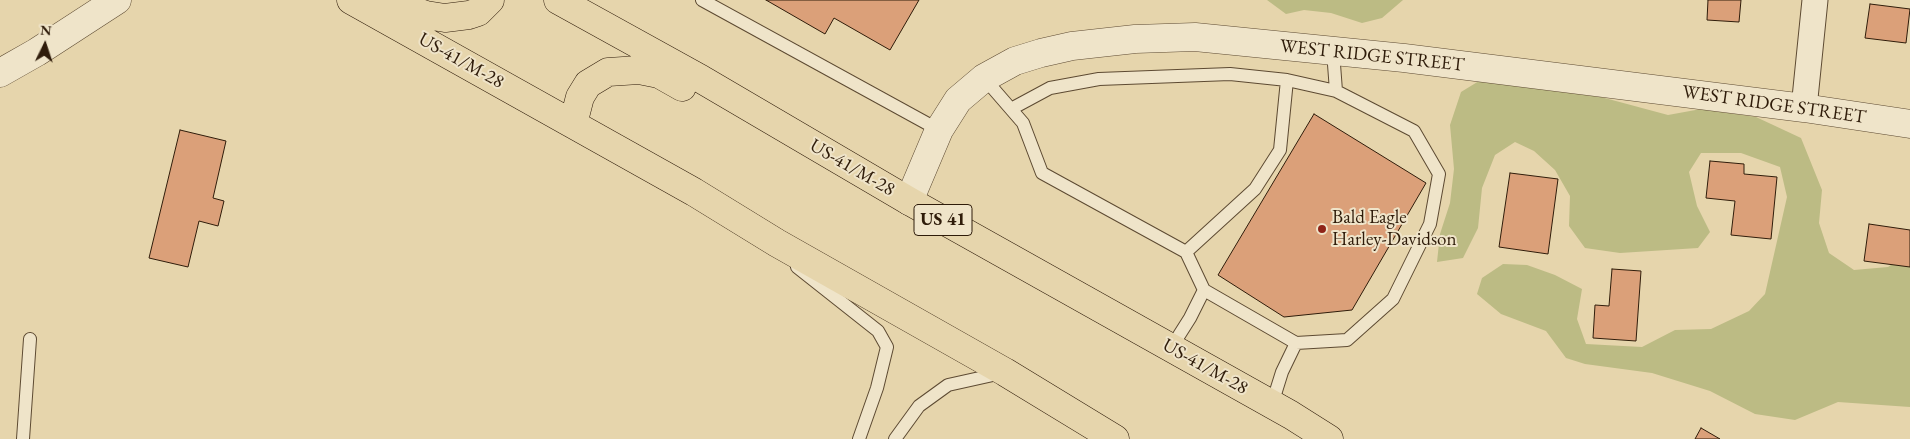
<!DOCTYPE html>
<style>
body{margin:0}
#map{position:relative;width:1910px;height:439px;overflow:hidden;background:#e6d5ac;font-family:"EB Garamond",serif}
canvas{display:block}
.north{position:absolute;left:20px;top:20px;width:50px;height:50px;-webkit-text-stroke:4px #efe4c9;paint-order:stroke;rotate:4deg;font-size:14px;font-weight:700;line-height:20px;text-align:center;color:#2f1c0a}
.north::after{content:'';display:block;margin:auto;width:18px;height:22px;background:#2f1c0a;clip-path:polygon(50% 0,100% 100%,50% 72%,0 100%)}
</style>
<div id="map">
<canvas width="1910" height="439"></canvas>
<div class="north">N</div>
</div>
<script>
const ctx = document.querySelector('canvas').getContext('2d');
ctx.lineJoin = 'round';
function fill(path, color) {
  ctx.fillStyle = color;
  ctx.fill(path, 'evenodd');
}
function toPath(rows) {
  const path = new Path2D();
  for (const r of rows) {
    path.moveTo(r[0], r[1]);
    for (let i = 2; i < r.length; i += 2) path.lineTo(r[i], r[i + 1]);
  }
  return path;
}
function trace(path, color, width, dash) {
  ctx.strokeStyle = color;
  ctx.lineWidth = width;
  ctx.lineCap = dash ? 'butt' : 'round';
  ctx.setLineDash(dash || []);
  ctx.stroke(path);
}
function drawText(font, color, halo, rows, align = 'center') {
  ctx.font = font + ' "EB Garamond",serif';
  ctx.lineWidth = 4;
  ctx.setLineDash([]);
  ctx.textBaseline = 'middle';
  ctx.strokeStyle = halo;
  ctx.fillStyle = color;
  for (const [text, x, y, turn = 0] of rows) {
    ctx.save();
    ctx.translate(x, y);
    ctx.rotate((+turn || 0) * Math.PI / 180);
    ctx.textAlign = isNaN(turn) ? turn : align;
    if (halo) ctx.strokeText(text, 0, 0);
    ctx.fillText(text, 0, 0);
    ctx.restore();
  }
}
fill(toPath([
 [1267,0,1403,0,1382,18,1362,23,1331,13,1304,10,1286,14],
 [1479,81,1601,97,1668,115,1701,109,1756,117,1801,138,1822,190,1819,223,1829,253,1854,270,1888,267,1910,252,1910,407,1838,402,1795,420,1755,414,1710,391,1652,373,1585,364,1566,358,1546,331,1501,314,1477,294,1482,278,1503,264,1527,265,1555,275,1582,289,1577,319,1586,344,1642,347,1675,330,1711,329,1749,311,1765,294,1787,197,1780,167,1741,153,1701,153,1689,172,1697,206,1710,232,1698,248,1620,253,1585,248,1569,226,1570,196,1555,170,1534,151,1515,142,1495,155,1482,188,1478,228,1463,258,1437,262,1440,234,1450,203,1454,169,1450,125,1461,92]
]), '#bcbb84');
const building = toPath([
 [766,0,919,0,890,50,834,18,825,34,766,0],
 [1708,0,1741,0,1739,22,1707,20,1708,0],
 [1870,4,1910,9,1906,43,1865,38,1870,4],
 [1314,114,1426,183,1352,310,1284,317,1218,275,1314,114],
 [180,130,226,141,213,198,224,201,218,226,199,221,188,267,149,258,180,130],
 [1710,161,1744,164,1744,174,1777,177,1771,239,1731,235,1735,201,1706,198,1710,161],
 [1510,173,1558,179,1548,254,1499,247,1510,173],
 [1869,224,1910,230,1910,267,1864,261,1869,224],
 [1612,269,1641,271,1636,341,1593,338,1595,305,1609,306,1612,269],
 [1701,428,1720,439,1695,439,1701,428]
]);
fill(building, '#dba079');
trace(building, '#2f1c0a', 1);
const service = toPath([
 [702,0,939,130],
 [984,78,1023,123,1042,173,1186,252,1204,290,1296,343,1347,340,1393,299,1430,224,1439,174,1414,131,1336,91,1333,51],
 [1011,109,1050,88,1099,79,1230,74,1287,80,1336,91],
 [1186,252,1255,189,1280,150,1287,80],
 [797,267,878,331,887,347,877,388,859,439],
 [1171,348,1190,318,1204,290],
 [1272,404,1282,372,1296,343],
 [23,439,30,339],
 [895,439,919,406,948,385,1002,373]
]);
const minor = toPath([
 [1804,108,1815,0]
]);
const tertiary = toPath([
 [0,73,37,52,117,0],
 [909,201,939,130,958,100,984,78,1015,61,1041,53,1072,46,1135,39,1195,37,1404,58,1804,108,1910,124]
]);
const trunk = toPath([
 [351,0,694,192,777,243,1005,372,1115,439],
 [381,0,426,15,445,18,469,15,478,12,490,0],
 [558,0,701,79,909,201,1291,415,1329,439],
 [573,124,580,97,588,84,608,72,639,70,659,74,682,87]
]);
trace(service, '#5d4a32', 14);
trace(minor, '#5d4a32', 27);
trace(tertiary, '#5d4a32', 29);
trace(trunk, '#2f1c0a', 29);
trace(service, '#efe4c9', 12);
trace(minor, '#efe4c9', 25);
trace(tertiary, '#efe4c9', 28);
trace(trunk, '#e6d5ac', 28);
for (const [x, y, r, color] of [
 [1322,229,5,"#8f2418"]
]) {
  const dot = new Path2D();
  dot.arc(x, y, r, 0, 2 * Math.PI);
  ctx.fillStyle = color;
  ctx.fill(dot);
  trace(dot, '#efe4c9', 2);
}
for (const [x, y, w] of [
 [943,220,58]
]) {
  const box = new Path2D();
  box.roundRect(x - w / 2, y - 15.5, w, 31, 4);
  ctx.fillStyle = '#efe4c9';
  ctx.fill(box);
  trace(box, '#2f1c0a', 1);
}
drawText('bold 18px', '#2f1c0a', null, [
 ["US 41",943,220]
]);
drawText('19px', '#2f1c0a', '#efe4c9', [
 ["WEST RIDGE STREET",1372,56,6],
 ["US-41/M-28",461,61,29],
 ["WEST RIDGE STREET",1774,105,8],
 ["US-41/M-28",852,168,30],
 ["US-41/M-28",1205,367,29]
]);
drawText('19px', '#2f1c0a', '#efe4c9', [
 ["Bald Eagle",1332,218],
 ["Harley-Davidson",1332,240]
], 'left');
</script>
